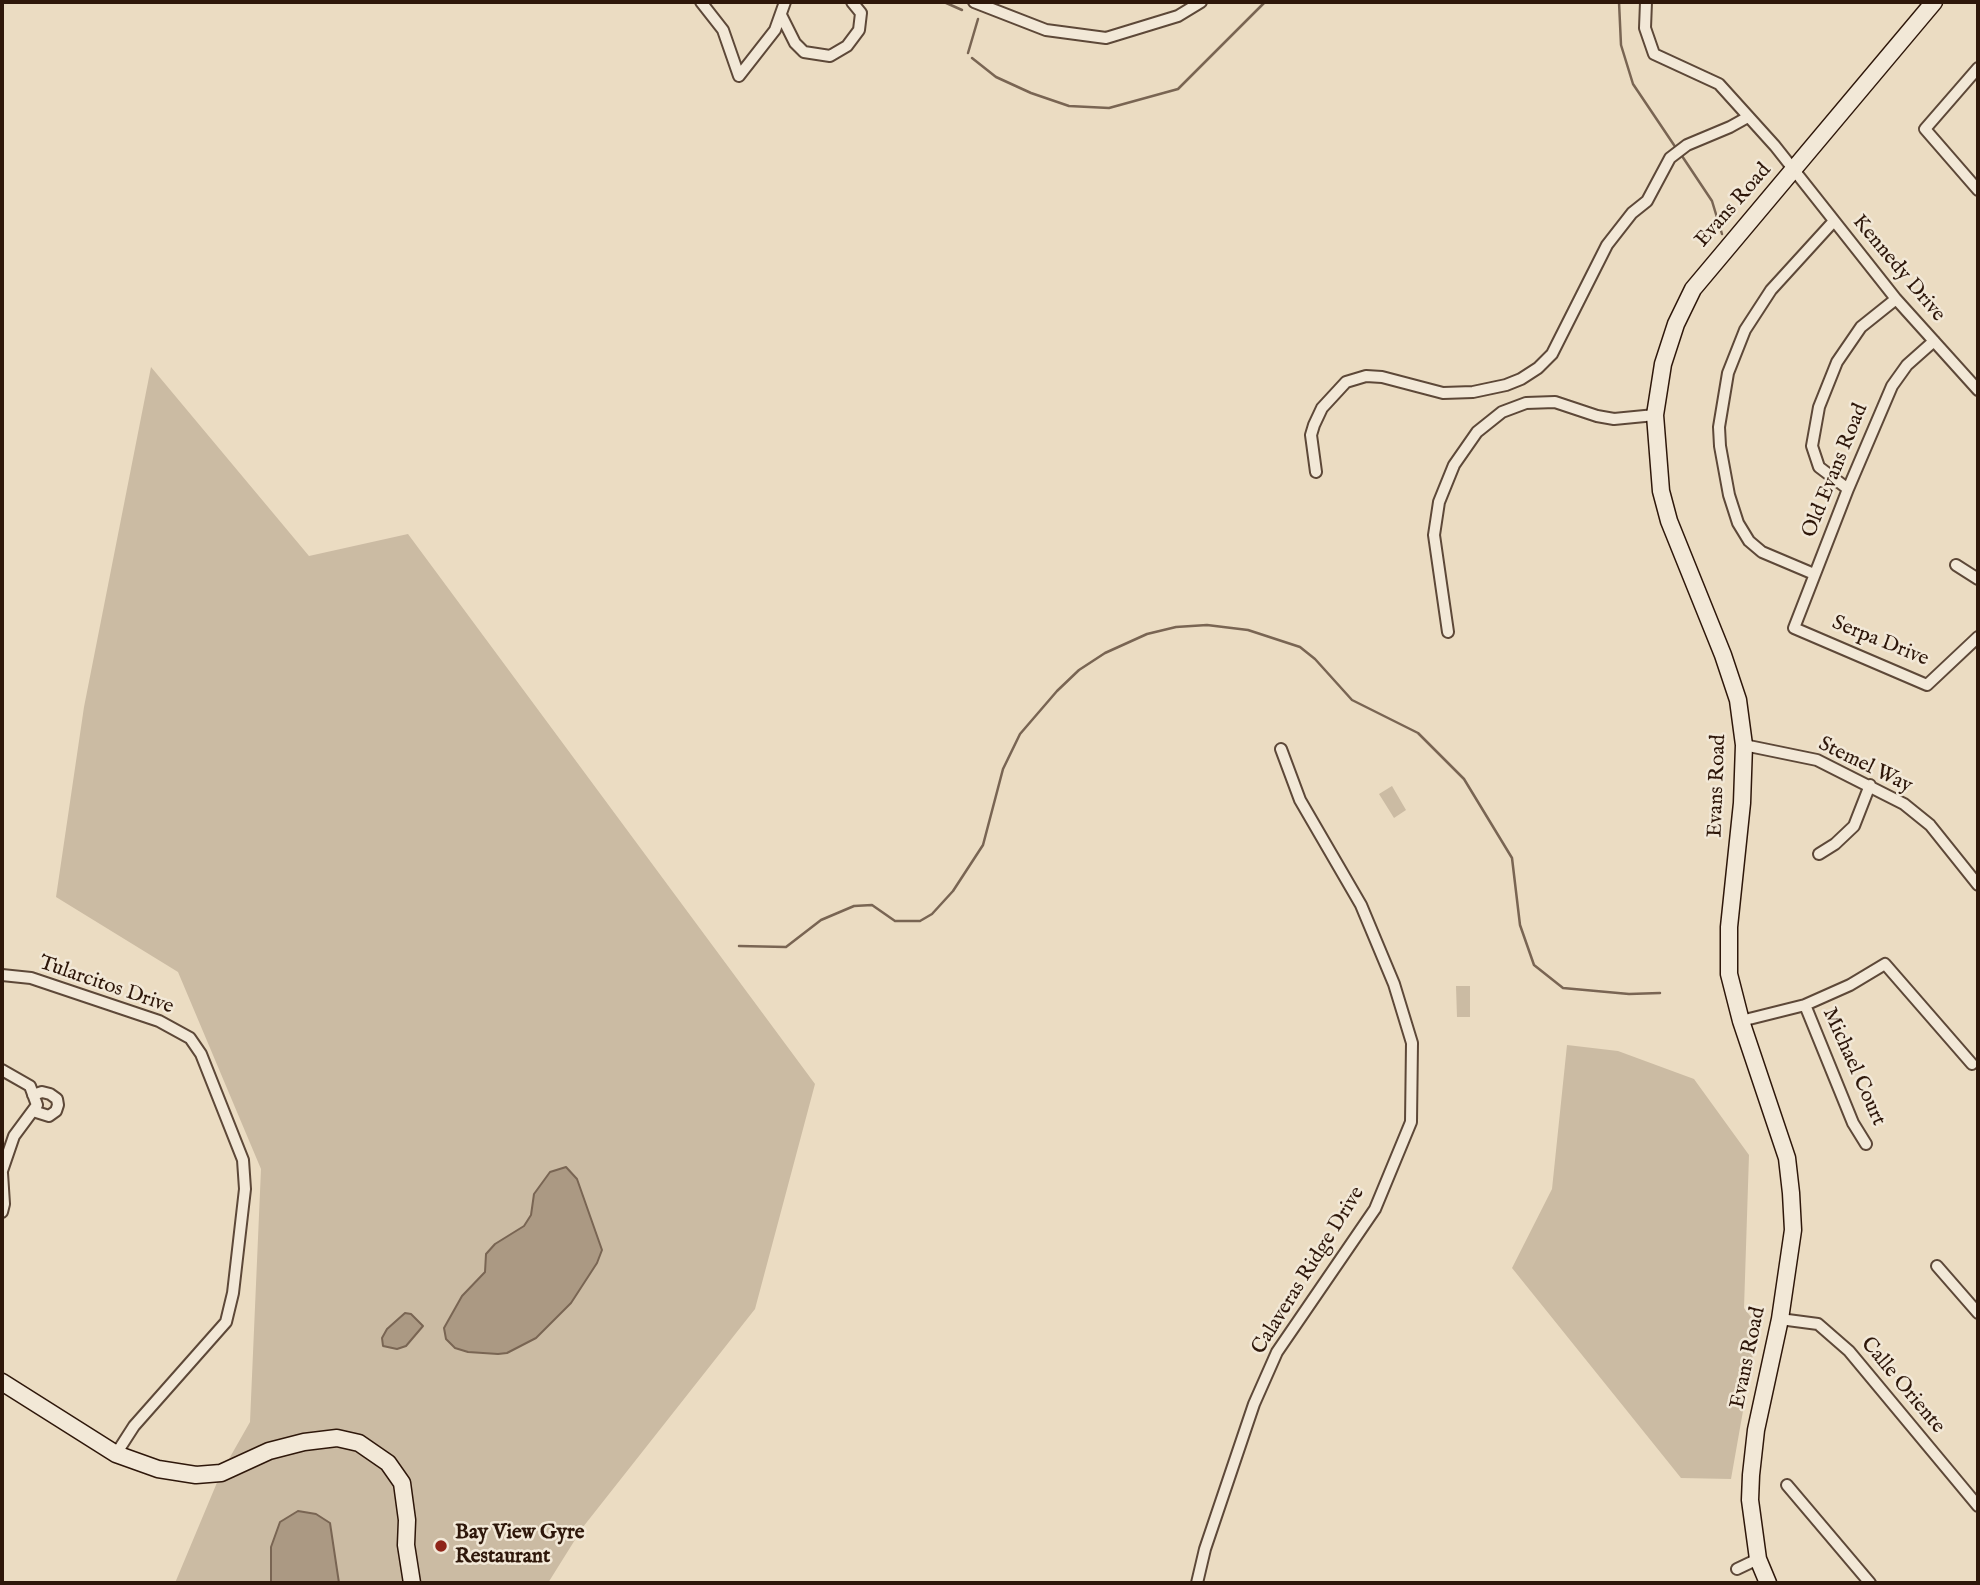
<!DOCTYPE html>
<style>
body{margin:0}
#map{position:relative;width:1980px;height:1585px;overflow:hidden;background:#ebdcc2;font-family:"IM FELL English",serif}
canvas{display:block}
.frame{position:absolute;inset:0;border:4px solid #2e170a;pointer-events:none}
</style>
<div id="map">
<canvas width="1980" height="1585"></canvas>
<div class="frame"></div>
</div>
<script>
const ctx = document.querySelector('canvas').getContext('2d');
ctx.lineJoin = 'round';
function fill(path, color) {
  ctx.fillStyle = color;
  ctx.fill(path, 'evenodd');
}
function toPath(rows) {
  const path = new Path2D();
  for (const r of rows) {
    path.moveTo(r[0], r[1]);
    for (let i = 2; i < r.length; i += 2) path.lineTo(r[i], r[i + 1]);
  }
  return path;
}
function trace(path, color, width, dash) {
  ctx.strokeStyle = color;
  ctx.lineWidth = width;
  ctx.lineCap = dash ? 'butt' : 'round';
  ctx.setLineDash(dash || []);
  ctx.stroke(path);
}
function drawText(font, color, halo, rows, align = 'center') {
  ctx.font = font + ' "IM FELL English",serif';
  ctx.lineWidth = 5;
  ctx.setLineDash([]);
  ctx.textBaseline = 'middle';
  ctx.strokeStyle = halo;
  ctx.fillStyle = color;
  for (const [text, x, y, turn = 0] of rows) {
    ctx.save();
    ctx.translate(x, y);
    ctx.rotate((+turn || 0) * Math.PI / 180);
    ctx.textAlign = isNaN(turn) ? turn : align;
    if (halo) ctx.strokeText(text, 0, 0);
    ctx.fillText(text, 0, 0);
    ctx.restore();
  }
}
fill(toPath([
 [151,367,309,556,408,534,815,1084,755,1309,583,1527,548,1583,175,1583,221,1473,250,1422,261,1169,178,972,56,897,84,707],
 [1392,786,1406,810,1394,818,1379,794],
 [1470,986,1470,1017,1457,1017,1456,986],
 [1567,1045,1618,1051,1694,1079,1749,1155,1744,1308,1758,1326,1731,1479,1681,1478,1512,1268,1552,1189]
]), '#cbbba3');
const water = toPath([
 [566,1167,577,1179,602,1250,597,1263,571,1303,536,1338,507,1353,498,1354,468,1352,455,1348,446,1339,444,1328,462,1296,485,1272,486,1254,495,1244,524,1226,531,1215,534,1194,550,1172,566,1167],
 [405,1313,411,1314,423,1326,406,1346,397,1349,383,1346,382,1338,387,1329,405,1313],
 [298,1511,316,1514,330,1523,339,1583,271,1583,271,1547,280,1522,298,1511]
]);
fill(water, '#ab9983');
trace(water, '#796553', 2);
trace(toPath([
 [944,2,962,10],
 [1619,2,1621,45,1633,84,1676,148],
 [968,53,978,19],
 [972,58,996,77,1031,93,1069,106,1109,108,1178,89,1265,2],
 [1680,153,1712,201,1722,234],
 [739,946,786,947,821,920,854,906,872,905,895,921,920,921,932,914,953,891,983,845,1003,769,1020,734,1057,691,1079,670,1105,653,1147,634,1176,627,1207,625,1248,630,1300,647,1315,659,1352,700,1418,733,1464,779,1512,858,1520,925,1534,965,1563,988,1629,994,1660,993]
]), '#796553', 2.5);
const street = toPath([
 [701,2,723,30,739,76],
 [974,2,1046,30,1106,38,1178,16,1201,2],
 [1646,2,1645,28,1654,54,1719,84,1775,146,1896,299,1978,390],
 [781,15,795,43,804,52,830,56,847,46,859,30,861,13,852,2],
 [1978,68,1925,129,1978,190],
 [739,76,775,30,785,2],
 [1934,341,1907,365,1892,386,1848,489,1794,628,1927,685,1978,637],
 [1316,472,1311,435,1314,425,1322,408,1346,382,1366,376,1382,377,1443,393,1473,392,1506,385,1521,379,1538,368,1552,354,1607,245,1632,213,1647,201,1670,158,1687,145,1730,127,1748,117],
 [1848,489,1819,467,1812,446,1819,407,1837,362,1861,327,1896,299],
 [1956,565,1978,579],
 [1814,574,1762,552,1749,541,1738,523,1729,495,1720,446,1719,427,1728,373,1745,330,1771,290,1833,222],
 [1448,632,1434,535,1439,502,1454,465,1477,432,1502,412,1526,403,1555,402,1597,416,1614,419,1655,415],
 [1744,745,1817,760,1904,804,1930,825,1978,885],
 [1819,854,1835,844,1854,826,1870,785],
 [2,975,31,978,159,1021,190,1038,201,1054,243,1160,245,1189,233,1293,226,1322,134,1426,116,1454],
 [1805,1005,1853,1123,1866,1144],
 [1741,1021,1805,1005,1850,985,1885,964,1972,1064],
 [2,1070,30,1086,37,1105,14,1136,2,1171],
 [33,1111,49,1116,56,1111,58,1105,57,1099,50,1094,42,1092,33,1095],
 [2,1173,4,1204,2,1212],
 [1937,1266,1978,1313],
 [1780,1319,1818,1324,1849,1351,1978,1506],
 [1787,1485,1870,1583],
 [1737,1569,1758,1559],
 [1197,1583,1205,1549,1254,1404,1277,1352,1375,1209,1411,1122,1412,1043,1394,984,1361,905,1300,800,1281,749]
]);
const secondary = toPath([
 [2,1382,116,1454,158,1469,196,1475,221,1473,269,1451,304,1442,337,1438,359,1443,388,1463,402,1483,407,1520,406,1545,412,1583],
 [1768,1583,1758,1559,1750,1500,1751,1475,1756,1430,1780,1319,1793,1230,1791,1193,1787,1158,1741,1021,1729,974,1729,927,1742,803,1744,745,1738,700,1723,655,1669,521,1661,491,1655,415,1663,364,1676,324,1693,289,1934,2]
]);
trace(street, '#5d4838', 14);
trace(secondary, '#2e170a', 19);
trace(street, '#f2e8d7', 10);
trace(secondary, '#f2e8d7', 16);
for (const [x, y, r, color] of [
 [441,1546,7,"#8f2418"]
]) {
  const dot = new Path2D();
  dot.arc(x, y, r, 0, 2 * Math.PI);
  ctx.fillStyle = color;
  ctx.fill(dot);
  trace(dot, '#f2e8d7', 2.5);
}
drawText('21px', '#2e170a', '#f2e8d7', [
 ["Evans Road",1734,206,-49],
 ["Kennedy Drive",1898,269,50],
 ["Old Evans Road",1836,471,-68],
 ["Serpa Drive",1880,642,22],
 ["Stemel Way",1865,766,26],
 ["Evans Road",1718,786,-88],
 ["Tularcitos Drive",106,986,19],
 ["Michael Court",1853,1067,66],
 ["Calaveras Ridge Drive",1309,1271,-58],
 ["Evans Road",1749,1358,-78],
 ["Calle Oriente",1902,1386,50]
]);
drawText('bold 21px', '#2e170a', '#f2e8d7', [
 ["Bay View Gyre",455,1534],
 ["Restaurant",455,1558]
], 'left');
</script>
